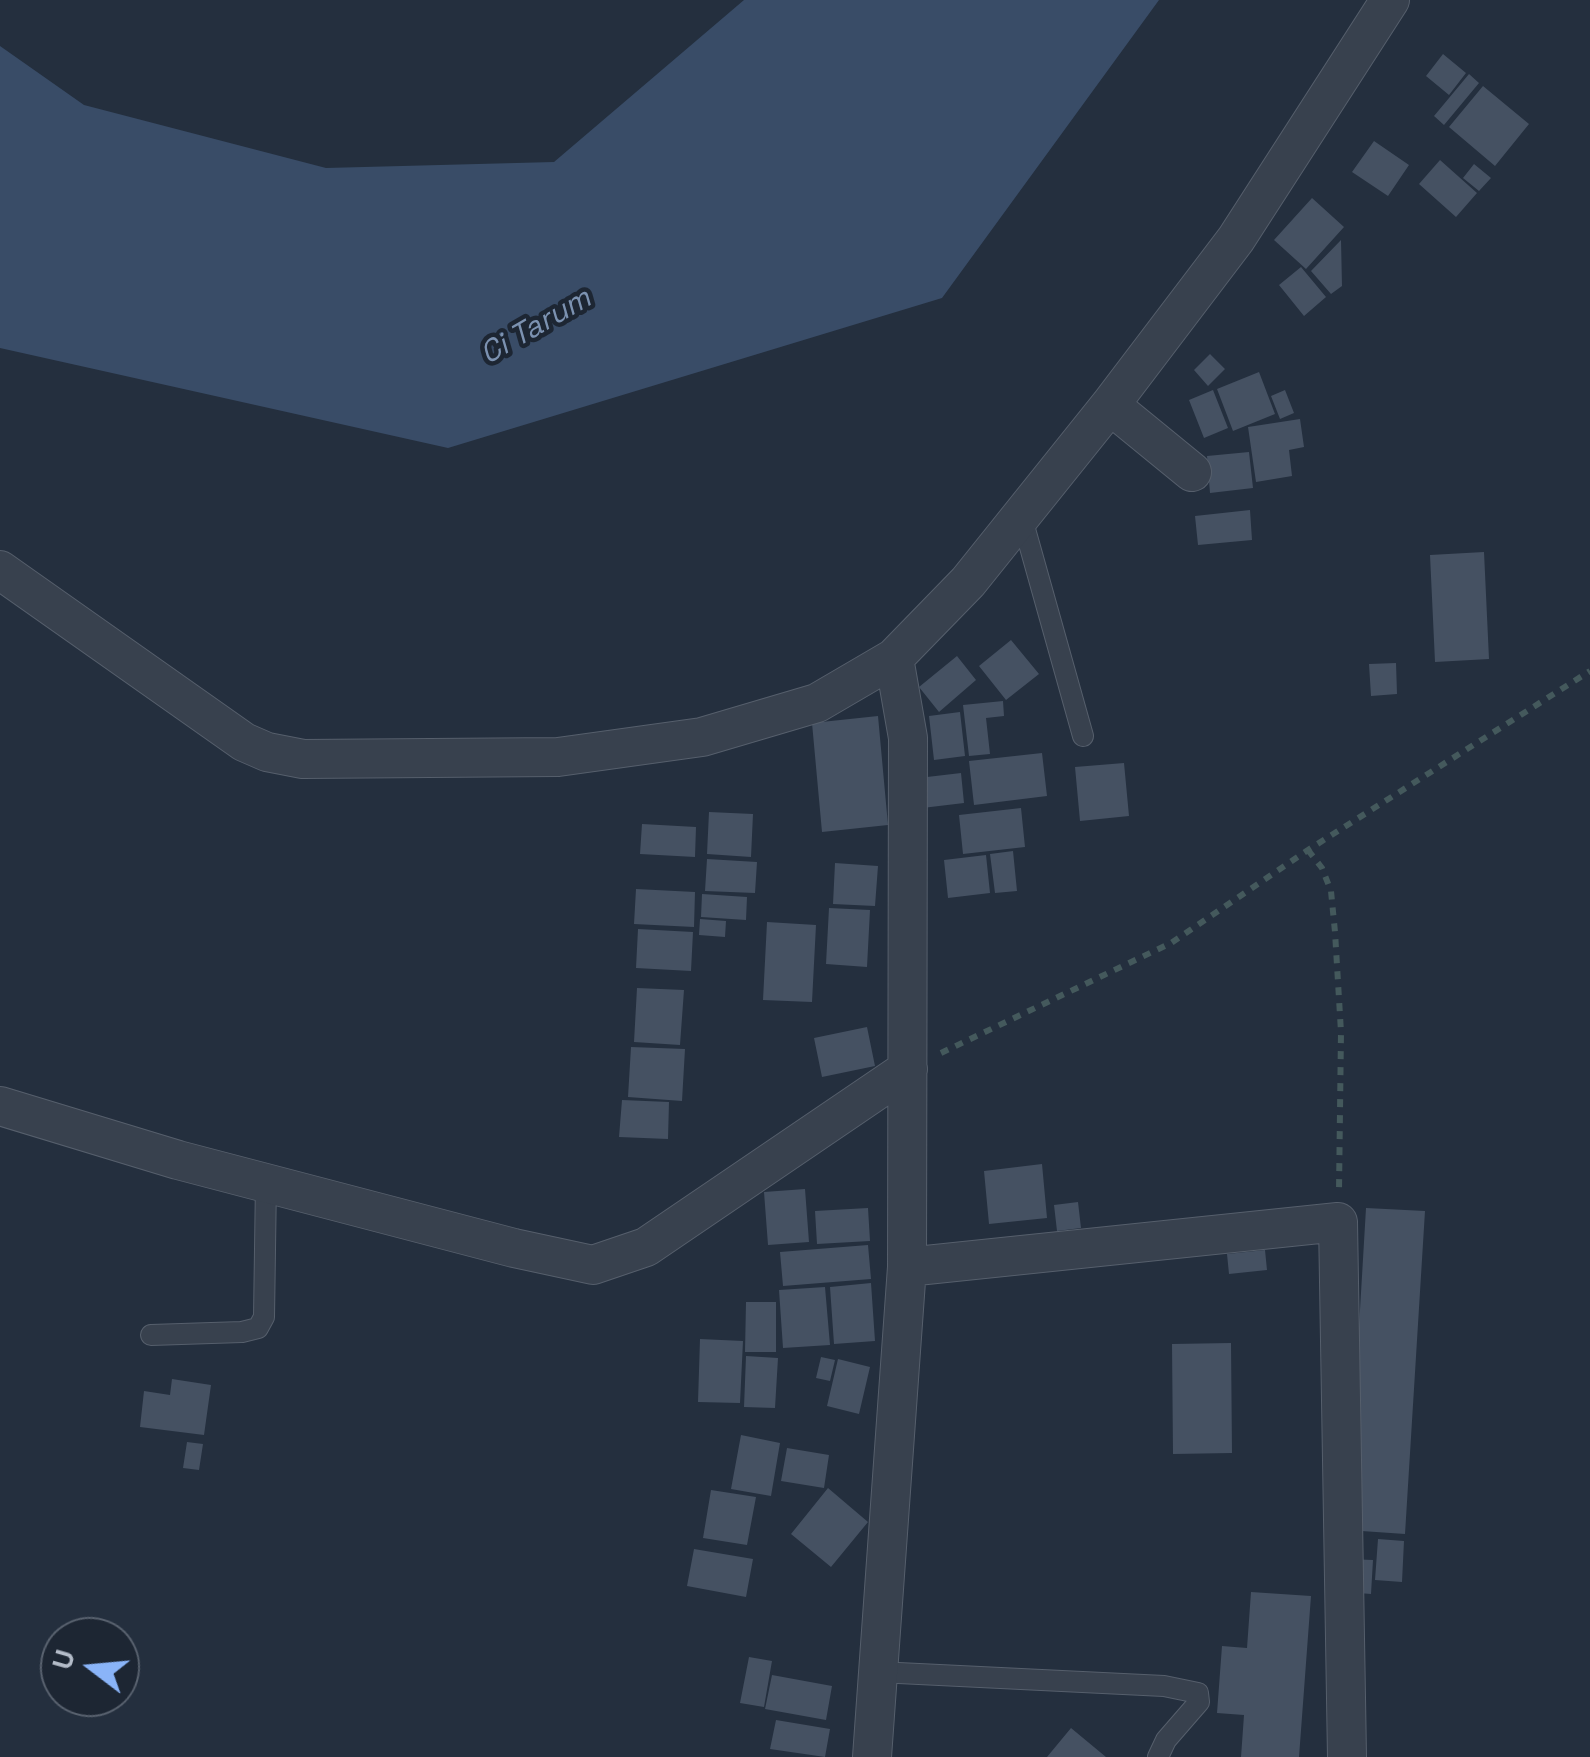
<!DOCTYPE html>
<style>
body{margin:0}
#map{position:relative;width:1590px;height:1757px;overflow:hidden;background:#242f3e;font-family:"Space Grotesk",sans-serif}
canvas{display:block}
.north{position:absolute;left:40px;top:1617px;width:100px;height:100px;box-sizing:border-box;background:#1d2633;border:2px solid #59626f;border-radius:50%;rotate:286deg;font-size:28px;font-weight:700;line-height:40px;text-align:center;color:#b4bcc9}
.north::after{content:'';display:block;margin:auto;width:35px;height:45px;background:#8ab4f8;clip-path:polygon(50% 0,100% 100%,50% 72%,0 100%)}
</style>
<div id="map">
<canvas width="1590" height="1757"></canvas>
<div class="north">U</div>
</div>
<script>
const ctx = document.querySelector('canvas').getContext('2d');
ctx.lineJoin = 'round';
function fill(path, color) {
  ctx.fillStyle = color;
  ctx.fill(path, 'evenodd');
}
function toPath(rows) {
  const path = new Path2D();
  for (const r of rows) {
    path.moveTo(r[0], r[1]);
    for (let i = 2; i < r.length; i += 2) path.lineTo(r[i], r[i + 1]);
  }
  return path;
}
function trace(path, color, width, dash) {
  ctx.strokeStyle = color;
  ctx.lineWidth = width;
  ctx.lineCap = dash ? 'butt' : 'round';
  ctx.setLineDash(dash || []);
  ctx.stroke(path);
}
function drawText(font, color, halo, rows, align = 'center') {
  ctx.font = font + ' "Space Grotesk",sans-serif';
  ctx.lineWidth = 9;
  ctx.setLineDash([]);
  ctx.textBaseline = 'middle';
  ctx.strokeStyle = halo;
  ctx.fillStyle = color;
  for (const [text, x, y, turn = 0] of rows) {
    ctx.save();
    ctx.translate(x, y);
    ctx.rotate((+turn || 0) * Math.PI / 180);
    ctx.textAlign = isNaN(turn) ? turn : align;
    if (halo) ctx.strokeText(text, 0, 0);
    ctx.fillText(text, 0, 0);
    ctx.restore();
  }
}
fill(toPath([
 [744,0,1159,0,942,298,448,448,0,348,0,46,84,105,326,168,554,162]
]), '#394c67');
fill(toPath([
 [1443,54,1466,73,1449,95,1426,76],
 [1469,74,1479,83,1444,125,1434,116],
 [1483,86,1529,124,1495,166,1449,127],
 [1374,141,1409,165,1388,196,1352,172],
 [1440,160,1477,193,1456,217,1419,184],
 [1474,164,1491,178,1479,191,1463,178],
 [1312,198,1344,227,1306,269,1274,240],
 [1341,240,1342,286,1331,294,1311,271],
 [1301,267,1326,297,1304,316,1279,285],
 [1210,354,1225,369,1208,386,1194,370],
 [1259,372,1275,414,1233,431,1217,389],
 [1213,390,1228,428,1204,438,1189,400],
 [1285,390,1294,413,1280,419,1271,396],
 [1300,419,1304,447,1289,450,1292,476,1256,482,1248,427],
 [1249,452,1253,488,1210,493,1207,456],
 [1250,510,1252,540,1198,545,1195,516],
 [1484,552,1489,659,1435,662,1430,555],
 [1011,640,1039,674,1006,700,979,666],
 [957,656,976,680,939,712,919,687],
 [1396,663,1397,694,1371,696,1369,664],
 [1003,701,1004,716,986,718,990,754,969,756,963,705],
 [960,712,965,756,934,760,929,716],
 [878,716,888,825,822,832,812,723],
 [1042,753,1047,796,974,805,969,761],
 [1124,763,1129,816,1080,821,1075,767],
 [961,773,964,803,914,809,910,779],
 [1021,808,1025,847,963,854,959,815],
 [709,812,753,814,751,857,707,854],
 [642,824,696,827,695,857,640,854],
 [1013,851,1017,891,995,893,990,854],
 [986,855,990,893,948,898,944,860],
 [707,859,757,862,755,893,705,891],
 [835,863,878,866,875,906,833,904],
 [636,889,695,892,694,927,634,924],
 [702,894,747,897,746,920,701,917],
 [829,908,870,910,867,967,826,964],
 [700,919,726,921,725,937,699,935],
 [767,922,816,925,812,1002,763,1000],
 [638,929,693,932,691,971,636,968],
 [637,988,684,990,680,1045,634,1042],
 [867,1027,875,1066,822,1077,814,1038],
 [631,1047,685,1049,682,1101,628,1097],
 [622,1100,669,1102,668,1139,619,1137],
 [1042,1164,1047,1218,989,1224,984,1171],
 [805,1189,809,1242,768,1245,764,1192],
 [1078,1202,1081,1228,1057,1231,1054,1205],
 [868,1208,870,1241,817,1244,815,1211],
 [1366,1208,1425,1211,1405,1534,1347,1530],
 [868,1245,871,1279,783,1286,780,1252],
 [1265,1250,1267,1270,1229,1274,1227,1254],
 [871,1283,875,1341,834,1344,830,1287],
 [825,1287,830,1345,783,1348,779,1290],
 [746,1302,776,1302,776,1352,745,1352],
 [700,1339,743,1341,740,1403,698,1402],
 [1231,1343,1232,1453,1173,1454,1172,1344],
 [746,1356,778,1358,775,1408,744,1407],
 [821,1357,835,1360,830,1381,816,1378],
 [838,1359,870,1367,859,1414,827,1406],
 [172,1379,211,1385,204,1435,140,1427,144,1391,170,1395],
 [741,1435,780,1443,771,1496,731,1489],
 [187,1442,203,1444,199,1470,183,1468],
 [787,1448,829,1455,824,1488,781,1481],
 [828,1488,868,1522,831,1567,791,1534],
 [711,1490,756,1497,747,1545,703,1538],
 [1378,1539,1404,1541,1402,1582,1375,1580],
 [694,1549,753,1559,746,1597,687,1586],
 [1348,1559,1373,1560,1371,1594,1346,1592],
 [1251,1592,1311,1596,1299,1757,1241,1757,1244,1715,1217,1713,1222,1646,1247,1648],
 [749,1657,772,1661,764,1707,740,1703],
 [772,1675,832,1686,826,1720,765,1709],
 [776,1720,830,1729,825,1757,770,1749],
 [1071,1728,1106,1757,1047,1757]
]), '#455162');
const service = toPath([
 [1021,515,1083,736],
 [151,1335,242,1332,258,1328,264,1317,266,1181],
 [878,1672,1164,1686,1198,1693,1199,1702,1166,1740,1158,1757]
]);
const minor = toPath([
 [1110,405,1192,472],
 [0,570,244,742,267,752,303,759,558,757,702,737,817,703,894,658,968,582,1110,405,1236,239,1390,0],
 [0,1106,178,1160,514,1248,593,1265,646,1247,908,1069],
 [907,1267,1338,1222,1347,1757],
 [872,1757,907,1267,908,738,894,658]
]);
trace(service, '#565f6c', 22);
trace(minor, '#565f6c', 40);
trace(toPath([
 [1308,850,1322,868,1331,891,1335,932,1341,1032,1339,1191],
 [941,1053,1171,943,1308,850,1590,671]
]), '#44595c', 6, [8, 8]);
trace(service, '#38414e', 20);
trace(minor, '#38414e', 38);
drawText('italic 30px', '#7c92b1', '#1d2633', [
 ["Ci Tarum",536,327,-30]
]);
</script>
